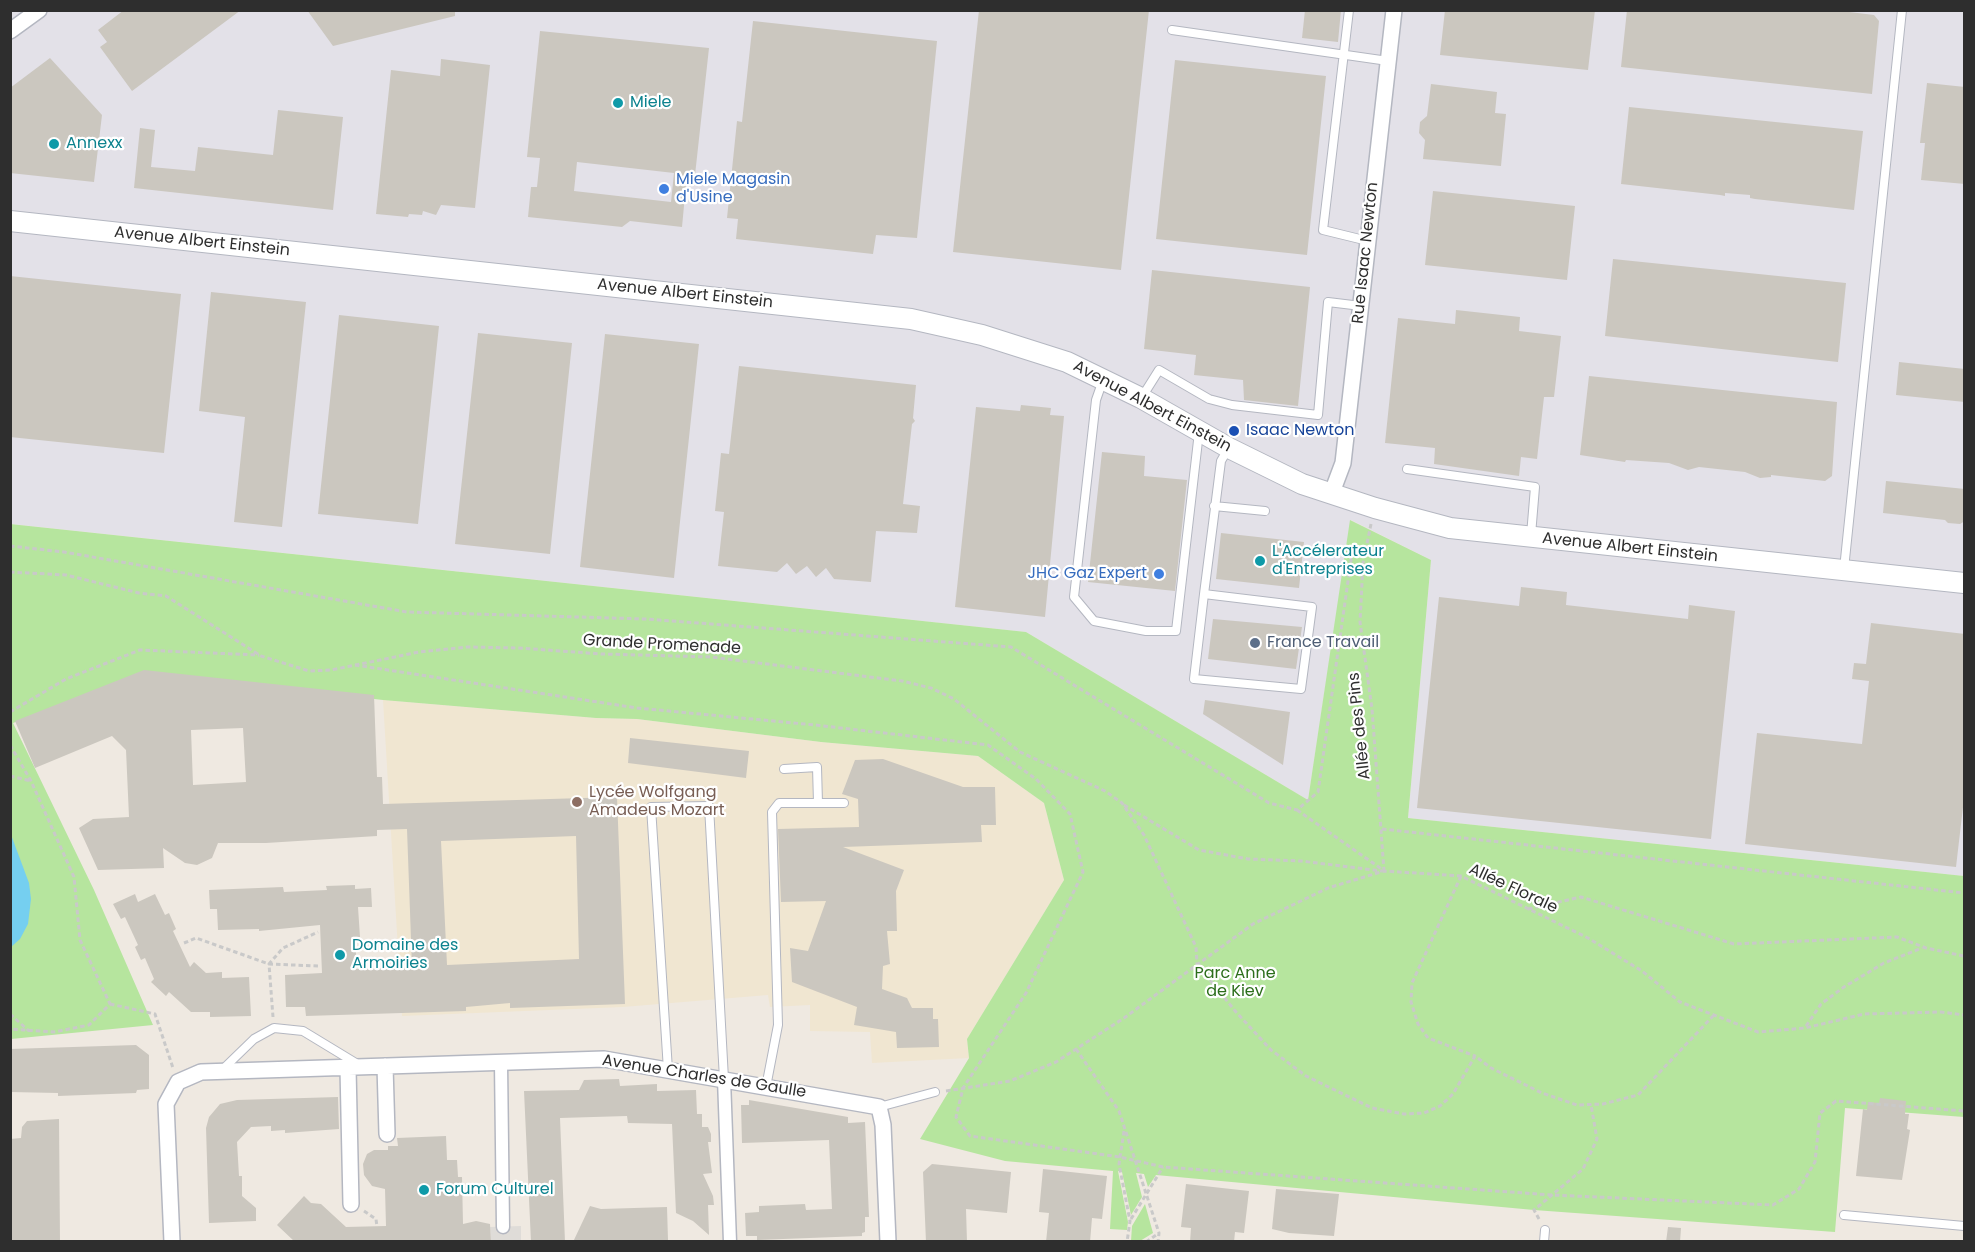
<!DOCTYPE html>
<meta charset="utf-8">
<style>
body{margin:0}
#map{position:relative;width:1975px;height:1252px;overflow:hidden;background:#efe9e1;font-family:Poppins,sans-serif}
canvas{display:block}
.frame{position:absolute;inset:0;border:12px solid #2e2e2e;pointer-events:none}
</style>
<div id="map">
<canvas width="1975" height="1252"></canvas>
<div class="frame"></div>
</div>
<script>
const ctx = document.querySelector('canvas').getContext('2d');
ctx.lineJoin = 'round';
function fill(path, color) {
  ctx.fillStyle = color;
  ctx.fill(path, 'evenodd');
}
function toPath(rows) {
  const path = new Path2D();
  for (const r of rows) {
    path.moveTo(r[0], r[1]);
    for (let i = 2; i < r.length; i += 2) path.lineTo(r[i], r[i + 1]);
  }
  return path;
}
function trace(path, color, width, dash) {
  ctx.strokeStyle = color;
  ctx.lineWidth = width;
  ctx.lineCap = dash ? 'butt' : 'round';
  ctx.setLineDash(dash || []);
  ctx.stroke(path);
}
function drawText(font, color, halo, rows, align = 'center') {
  ctx.font = font + ' Poppins,sans-serif';
  ctx.lineWidth = 4.5;
  ctx.setLineDash([]);
  ctx.textBaseline = 'middle';
  ctx.strokeStyle = halo;
  ctx.fillStyle = color;
  for (const [text, x, y, turn = 0] of rows) {
    ctx.save();
    ctx.translate(x, y);
    ctx.rotate((+turn || 0) * Math.PI / 180);
    ctx.textAlign = isNaN(turn) ? turn : align;
    if (halo) ctx.strokeText(text, 0, 0);
    ctx.fillText(text, 0, 0);
    ctx.restore();
  }
}
fill(toPath([
 [11,11,1964,11,1964,876,1408,818,1431,560,1351,520,1308,800,1026,632,11,524]
]), '#e3e1e8');
fill(toPath([
 [383,700,596,718,637,719,821,742,978,756,1044,803,1064,880,967,1039,969,1058,872,1063,870,1032,810,1031,810,1005,770,1007,768,995,623,1007,402,1016]
]), '#f0e6d1');
fill(toPath([
 [1350,520,1431,560,1408,818,1964,876,1964,1117,1845,1108,1835,1232,1534,1210,1156,1175,1148,1187,1144,1174,1136,1173,1142,1197,1131,1215,1122,1172,1118,1171,1128,1222,1127,1230,1110,1229,1113,1171,1005,1161,920,1139,969,1058,967,1039,1064,880,1044,803,978,756,821,742,637,719,596,718,383,700,145,672,13,723,94,890,153,1025,11,1039,10,524,1026,632,1308,800],
 [1145,1204,1153,1233,1140,1241,1131,1241,1132,1226]
]), '#b6e59e');
fill(toPath([
 [521,1226,521,1241,491,1241,490,1227]
]), '#dfdcd8');
fill(toPath([
 [10,832,29,883,31,899,28,924,20,939,11,947]
]), '#75cff0');
fill(toPath([
 [124,10,241,10,132,91,100,47,107,42,98,30],
 [307,10,455,10,455,16,333,46],
 [979,10,1149,10,1121,270,953,252],
 [1305,10,1341,10,1338,42,1302,38],
 [1445,10,1595,10,1588,70,1440,55],
 [1627,10,1833,10,1874,15,1879,21,1872,94,1621,67],
 [753,21,937,41,917,238,876,235,873,254,736,239,738,219,727,218,737,121,742,122],
 [540,31,709,48,695,175,687,174,682,227,630,221,622,227,528,217,531,187,537,187,540,158,527,157],
 [577,162,674,173,671,202,574,191],
 [50,58,102,115,94,182,10,173,10,88],
 [441,59,490,65,475,208,441,205,436,215,423,211,422,215,409,214,408,217,376,214,391,70,440,76],
 [1175,60,1326,76,1307,255,1156,239],
 [1927,83,1965,87,1965,184,1921,180,1925,143,1920,143],
 [1431,84,1497,92,1495,113,1506,114,1501,166,1423,159,1425,140,1419,133,1420,122,1427,116],
 [1629,107,1863,131,1854,210,1755,199,1750,198,1750,195,1725,193,1725,196,1720,195,1621,184],
 [278,110,343,117,333,210,134,188,140,128,155,130,151,167,195,171,198,147,273,155],
 [1433,191,1575,206,1567,280,1425,265],
 [1613,259,1846,283,1838,362,1605,336],
 [1152,270,1310,287,1298,406,1244,400,1243,380,1194,375,1196,355,1144,349],
 [10,276,181,294,164,453,10,437],
 [211,292,306,302,282,527,234,522,245,417,199,411],
 [1456,310,1520,317,1519,331,1561,336,1554,397,1544,397,1537,459,1521,457,1519,476,1434,464,1435,448,1385,443,1398,318,1455,324],
 [339,315,439,326,418,524,318,514],
 [478,333,572,343,550,554,455,544],
 [605,334,699,344,674,578,580,567],
 [1899,362,1965,369,1965,402,1896,395],
 [739,366,916,385,913,418,915,421,912,424,903,504,920,506,917,533,876,531,871,582,834,579,826,568,816,577,807,566,796,574,787,563,777,572,718,566,724,512,715,511,721,453,729,454],
 [1589,376,1837,402,1832,476,1825,481,1771,475,1771,477,1760,478,1745,472,1699,467,1688,470,1669,463,1626,460,1625,462,1580,455],
 [1021,405,1051,408,1050,415,1064,416,1045,617,955,607,976,407,1020,411],
 [1102,452,1145,456,1144,476,1187,480,1175,591,1088,582],
 [1886,481,1965,489,1965,521,1960,524,1948,523,1945,520,1883,513],
 [1221,533,1304,542,1299,588,1216,579],
 [1521,587,1567,592,1566,605,1688,619,1689,605,1735,611,1711,839,1417,808,1439,597,1519,606],
 [1213,619,1302,627,1296,669,1208,659],
 [1871,623,1965,634,1965,790,1956,867,1745,844,1757,733,1862,744,1869,681,1852,679,1854,663,1866,664],
 [144,670,374,695,377,777,382,777,383,804,617,797,625,1004,510,1008,510,1003,466,1007,466,1011,306,1016,305,1007,286,1007,285,975,322,973,320,925,259,931,259,929,218,930,217,909,210,909,209,890,283,887,284,892,327,890,326,886,355,885,355,889,371,888,372,907,358,907,360,937,356,938,356,969,412,967,407,829,377,830,377,836,266,843,218,843,212,858,197,865,185,863,163,848,164,868,98,870,79,828,93,819,129,817,126,750,112,736,35,768,15,721],
 [243,728,246,782,193,785,191,730],
 [576,836,579,959,447,965,441,841],
 [1205,700,1290,712,1283,765,1203,714],
 [630,738,749,751,746,778,628,763],
 [883,759,963,787,995,787,996,825,981,825,982,842,843,847,904,870,896,891,897,931,887,931,890,964,883,966,882,989,907,998,912,1008,933,1008,933,1019,938,1019,939,1047,897,1048,896,1032,854,1025,857,1007,792,982,790,948,808,951,826,901,781,902,778,829,859,827,858,799,842,794,855,760],
 [135,894,138,902,155,894,165,915,169,913,176,929,173,931,190,967,194,962,206,973,222,972,222,978,249,977,251,1016,210,1017,210,1012,191,1012,169,992,166,996,151,982,154,979,145,958,141,960,135,947,138,945,125,917,121,919,113,904],
 [136,1045,149,1055,149,1089,137,1090,136,1093,58,1096,58,1093,10,1092,10,1049],
 [619,1079,620,1086,657,1084,657,1091,696,1090,697,1114,702,1114,702,1127,708,1127,711,1134,711,1142,708,1142,712,1173,703,1174,713,1196,714,1205,708,1205,709,1235,693,1221,676,1213,672,1124,628,1123,627,1116,560,1118,565,1242,531,1242,524,1091,579,1090,584,1080],
 [338,1097,339,1129,285,1133,285,1130,271,1131,271,1126,251,1127,237,1142,239,1176,242,1176,242,1196,256,1208,256,1221,209,1223,206,1128,209,1117,220,1104,237,1100],
 [1880,1098,1906,1101,1905,1114,1909,1114,1907,1129,1910,1130,1902,1180,1856,1176,1863,1109,1867,1110,1868,1102,1879,1103],
 [749,1100,848,1117,848,1123,865,1122,869,1217,865,1217,865,1232,862,1233,862,1236,757,1240,757,1236,746,1236,745,1213,759,1212,759,1206,805,1204,806,1210,832,1209,829,1140,742,1143,741,1105,749,1105],
 [59,1119,60,1242,10,1242,10,1139,21,1138,22,1127,27,1121],
 [446,1136,447,1160,457,1160,458,1177,462,1177,463,1224,476,1221,490,1224,491,1242,295,1242,277,1225,304,1196,311,1203,321,1204,346,1227,386,1226,385,1189,372,1186,364,1175,363,1164,367,1154,374,1150,388,1150,388,1146,398,1146,397,1138],
 [932,1164,1011,1172,1007,1213,966,1209,967,1242,926,1242,923,1172],
 [1043,1169,1107,1176,1102,1219,1092,1218,1090,1242,1046,1242,1049,1213,1039,1212],
 [1186,1184,1249,1191,1244,1233,1235,1232,1234,1242,1190,1242,1191,1228,1181,1227],
 [1276,1189,1339,1194,1334,1236,1289,1233,1272,1229],
 [590,1206,601,1209,667,1207,668,1240,573,1242],
 [1668,1227,1681,1228,1680,1242,1666,1242]
]), '#cbc7bf');
const service = toPath([
 [1349,10,1323,230,1368,241],
 [1172,30,1388,61],
 [1103,380,1096,400,1074,597,1094,621,1146,631,1176,631,1199,432],
 [1142,397,1159,370,1209,399,1232,405,1318,415,1328,302,1361,306],
 [1407,469,1535,487,1531,535],
 [1214,506,1265,511],
 [1844,569,1902,10],
 [1204,594,1312,607,1301,689,1194,679,1204,594],
 [1204,594,1221,461,1228,449],
 [784,769,817,767,818,803],
 [222,1070,254,1039,274,1028,303,1031,359,1065],
 [668,1070,651,807,709,806,724,1079],
 [766,1087,778,1025,772,812,779,803,844,803],
 [879,1107,935,1092],
 [1844,1215,1964,1226],
 [1544,1242,1545,1230]
]);
const pedestrian = toPath([
 [501,1063,503,1227],
 [724,1079,730,1242]
]);
const minor = toPath([
 [10,31,39,10],
 [1331,495,1343,463,1394,10],
 [385,1066,387,1134],
 [348,1068,351,1204],
 [172,1242,166,1104,178,1082,201,1072,604,1059,879,1107,883,1125,888,1242]
]);
const tertiary = toPath([
 [10,221,911,319,982,335,1067,362,1141,398,1229,448,1302,484,1375,508,1450,528,1964,583]
]);
trace(service, '#b4b7c1', 10);
trace(pedestrian, '#b4b7c1', 15);
trace(minor, '#b4b7c1', 18);
trace(tertiary, '#b4b7c1', 22);
trace(toPath([
 [1371,524,1363,563,1360,622,1372,709,1384,871],
 [10,546,64,552,407,612,646,619,1011,647,1269,803,1297,810,1318,792,1352,553,1367,546],
 [10,572,66,575,139,593,166,596,261,656,309,671,331,670,419,652,467,647,519,648,602,654,711,657,902,681,931,688,954,699,1020,752,1105,791,1122,803,1144,835,1196,947,1197,964,1236,1012,1271,1050,1306,1076,1372,1108,1404,1114,1424,1113,1440,1106,1453,1094,1475,1056,1491,1068,1542,1093,1577,1105,1603,1104,1638,1095,1713,1016],
 [355,665,637,708,815,725,988,745,1036,779,1070,814,1083,872,1026,993,963,1088,956,1117,970,1136,1120,1157,1163,1167,1552,1195,1773,1205,1799,1189,1815,1162,1820,1113,1836,1101,1964,1111],
 [10,712,66,679,140,650,259,655],
 [10,745,31,781,74,877,80,940,110,1004,89,1025,54,1032,10,1029],
 [10,776,31,781],
 [1124,805,1199,850,1248,859,1301,861,1382,871],
 [1297,810,1383,870],
 [1382,829,1964,893],
 [1461,876,1412,983,1411,1002,1418,1024,1428,1038,1475,1056],
 [1528,909,1581,897,1734,944,1897,937,1926,948,1964,956],
 [184,943,196,938,269,964,318,966],
 [110,1004,155,1014,173,1068],
 [10,1014,29,1031],
 [273,1017,269,964,283,948,318,932],
 [1806,1026,1821,1004,1844,987,1884,963,1922,948],
 [1076,1049,1119,1111,1159,1233,1158,1242],
 [946,1091,1010,1081,1056,1062,1124,1018,1253,924,1328,888,1384,871,1461,876,1588,938,1642,971,1680,1002,1758,1032,1805,1028,1864,1014,1941,1012,1964,1015],
 [1124,1131,1119,1164,1130,1221,1127,1242],
 [364,1211,376,1219,377,1227],
 [1131,1219,1163,1167],
 [1539,1219,1534,1210,1583,1169,1597,1139,1591,1105],
 [1146,1242,1159,1233]
]), '#c9c9c9', 3, [4.5, 3]);
trace(service, '#fff', 8);
trace(pedestrian, '#fff', 12);
trace(minor, '#fff', 15);
trace(tertiary, '#fff', 20);
for (const [x, y, r, color] of [
 [618,103,6,"#0f9aa8"],
 [54,144,6,"#0f9aa8"],
 [664,189,6,"#3f7fe0"],
 [1234,431,6,"#1a4fb4"],
 [1260,561,6,"#0f9aa8"],
 [1159,574,6,"#3f7fe0"],
 [1255,643,6,"#5c6f8a"],
 [577,802,6,"#8d6e63"],
 [340,955,6,"#0f9aa8"],
 [424,1190,6,"#0f9aa8"]
]) {
  const dot = new Path2D();
  dot.arc(x, y, r, 0, 2 * Math.PI);
  ctx.fillStyle = color;
  ctx.fill(dot);
  trace(dot, '#fff', 2);
}
drawText('16px', '#0d838f', '#fff', [
 ["Miele",630,103],
 ["Annexx",66,144],
 ["L'Accélerateur",1272,552],
 ["d'Entreprises",1272,570],
 ["Domaine des",352,946],
 ["Armoiries",352,964],
 ["Forum Culturel",436,1190]
], 'left');
drawText('16px', '#366cbe', '#fff', [
 ["Miele Magasin",676,180],
 ["d'Usine",676,198],
 ["JHC Gaz Expert",1147,574,"right"]
], 'left');
drawText('16px', '#2e2e2e', '#fff', [
 ["Avenue Albert Einstein",202,242,6],
 ["Rue Isaac Newton",1366,253,-84],
 ["Avenue Albert Einstein",685,294,6],
 ["Avenue Albert Einstein",1152,407,28],
 ["Avenue Albert Einstein",1630,548,6],
 ["Grande Promenade",662,645,3],
 ["Allée des Pins",1360,726,-96],
 ["Allée Florale",1513,889,25],
 ["Avenue Charles de Gaulle",704,1077,9]
]);
drawText('16px', '#164399', '#fff', [
 ["Isaac Newton",1246,431]
], 'left');
drawText('16px', '#4e5e75', '#fff', [
 ["France Travail",1267,643]
], 'left');
drawText('16px', '#785e54', '#fff', [
 ["Lycée Wolfgang",589,793],
 ["Amadeus Mozart",589,811]
], 'left');
drawText('16px', '#2c6e1b', '#fff', [
 ["Parc Anne",1235,974],
 ["de Kiev",1235,992]
]);
</script>
